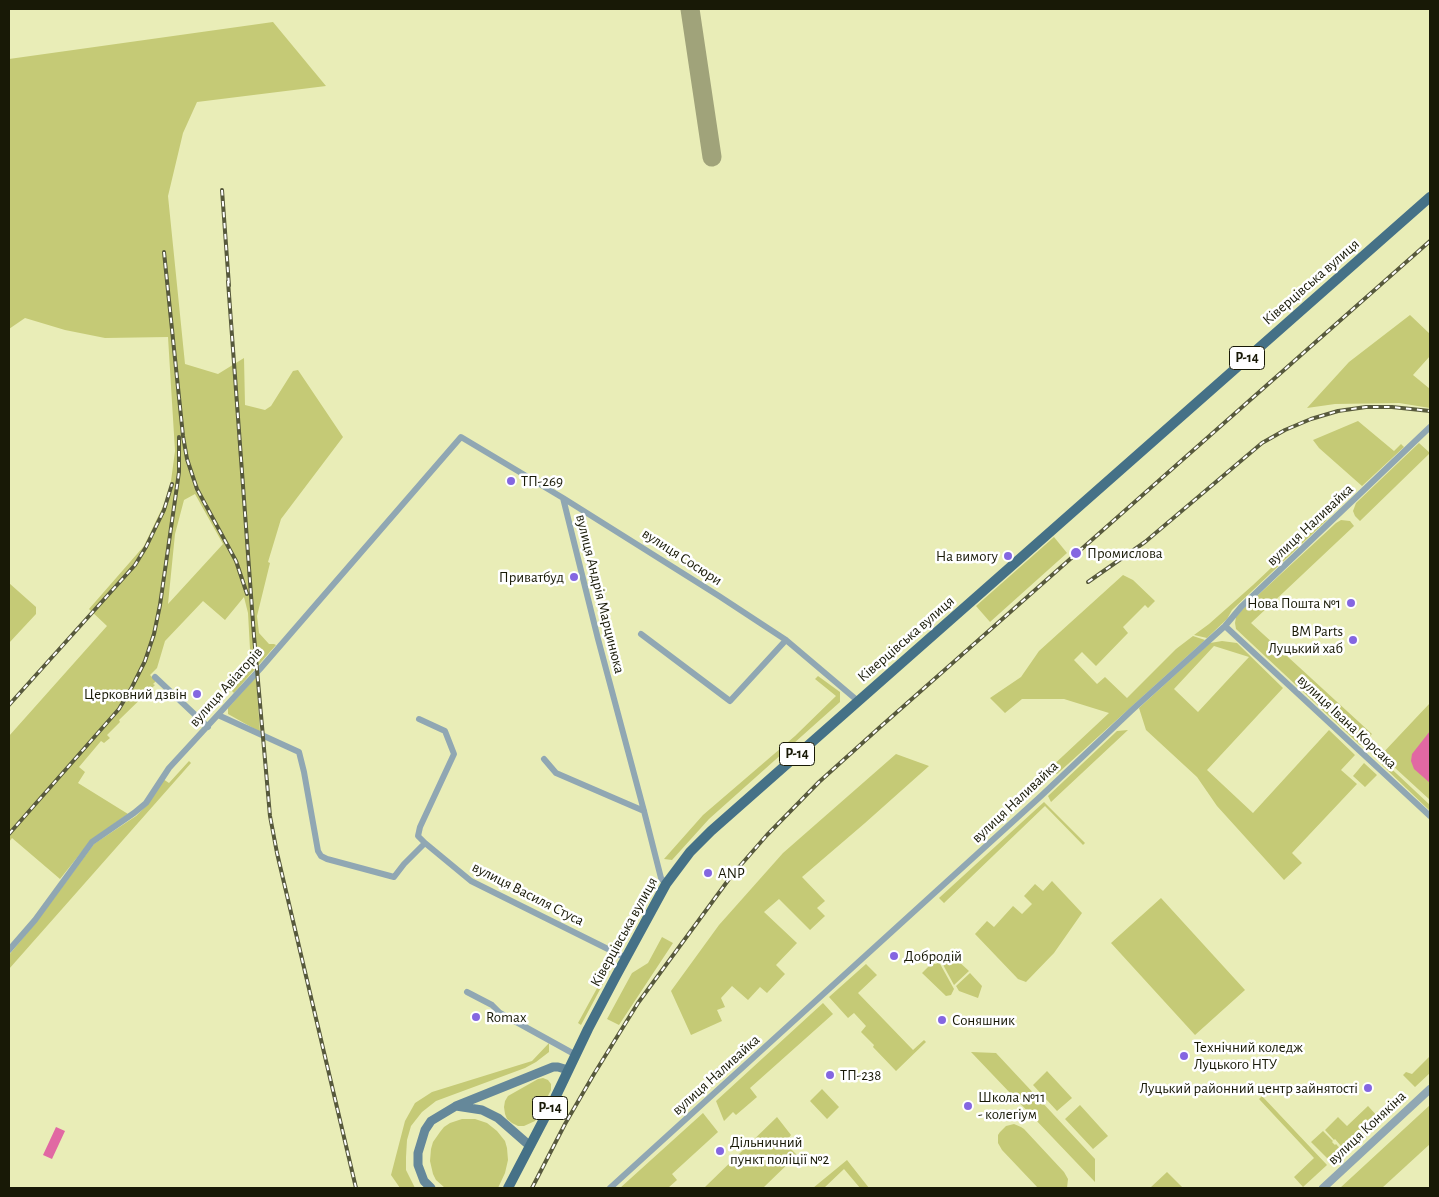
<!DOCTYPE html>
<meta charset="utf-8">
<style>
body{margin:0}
#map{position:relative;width:1439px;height:1197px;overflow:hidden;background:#e9edb7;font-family:"Alegreya Sans",sans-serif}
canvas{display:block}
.frame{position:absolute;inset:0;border:10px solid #181906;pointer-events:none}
</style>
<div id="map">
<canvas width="1439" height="1197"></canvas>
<div class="frame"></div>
</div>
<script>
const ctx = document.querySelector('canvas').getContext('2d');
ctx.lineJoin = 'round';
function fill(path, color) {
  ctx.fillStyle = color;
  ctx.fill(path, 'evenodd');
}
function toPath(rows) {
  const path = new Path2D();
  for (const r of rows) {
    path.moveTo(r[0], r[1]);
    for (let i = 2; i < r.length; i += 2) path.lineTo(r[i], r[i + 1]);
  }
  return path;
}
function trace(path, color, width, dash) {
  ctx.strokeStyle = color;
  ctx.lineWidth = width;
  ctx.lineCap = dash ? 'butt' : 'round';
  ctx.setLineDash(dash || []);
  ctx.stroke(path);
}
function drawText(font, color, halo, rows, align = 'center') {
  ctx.font = font + ' "Alegreya Sans",sans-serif';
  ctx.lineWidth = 5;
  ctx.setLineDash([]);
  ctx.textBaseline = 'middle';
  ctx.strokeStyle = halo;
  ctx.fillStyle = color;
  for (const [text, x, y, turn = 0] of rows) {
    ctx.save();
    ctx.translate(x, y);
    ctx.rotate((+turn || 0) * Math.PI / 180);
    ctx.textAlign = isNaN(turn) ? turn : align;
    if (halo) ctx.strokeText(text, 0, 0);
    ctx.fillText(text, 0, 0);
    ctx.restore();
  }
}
fill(toPath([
 [273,22,326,86,197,102,183,133,168,196,185,364,218,374,244,358,245,405,265,410,271,406,293,371,298,370,343,437,281,519,268,562,270,563,257,616,259,633,269,644,274,644,276,645,234,693,230,689,251,667,248,613,244,597,225,620,203,601,165,641,157,668,150,675,156,681,153,684,155,685,119,720,120,722,107,735,110,738,104,743,101,741,79,767,85,772,78,783,128,814,91,840,60,879,12,838,9,842,9,736,107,626,89,609,144,546,166,500,171,481,175,451,168,337,105,338,65,330,25,318,9,329,9,59],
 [195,494,223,544,168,604,175,534,184,500],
 [1410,315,1430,334,1430,356,1413,375,1430,389,1430,408,1399,403,1335,404,1307,408,1349,362],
 [1358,421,1394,451,1401,444,1404,447,1362,486,1319,448,1313,440],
 [1419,443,1430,453,1360,521,1355,516,1353,511,1356,503],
 [1324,518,1327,520,1232,610,1227,619,1207,638,1194,635,1209,624,1253,585],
 [1341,520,1350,521,1354,526,1251,623,1372,734,1360,745,1236,629,1235,623,1236,617,1242,610,1336,523],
 [1054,537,1067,553,990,622,976,606],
 [1123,575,1133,580,1155,601,1148,608,1145,605,1123,627,1128,633,1096,666,1082,652,1074,660,1097,684,1105,677,1127,698,1176,649,1193,636,1205,640,1057,774,1048,770,1109,713,1064,699,1022,699,1005,713,990,698,1021,677,1039,651],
 [9,583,36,607,36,614,9,643],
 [1222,641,1237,643,1283,688,1207,770,1253,813,1329,730,1355,755,1341,770,1357,784,1292,853,1302,863,1284,880,1217,806,1197,777,1146,730,1139,708,1210,643],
 [1214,646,1249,657,1198,712,1174,689],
 [818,676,840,692,840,702,709,819,672,860,664,859,703,815,795,736,836,696,815,679],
 [256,677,260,732,228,714,228,708],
 [1430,703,1430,800,1381,755],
 [1128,730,1051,802,1048,796,1117,731],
 [896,754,929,766,865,823,802,877,825,901,817,908,825,916,810,930,779,899,764,912,797,943,776,965,785,974,767,993,760,987,748,1000,732,986,721,998,725,1007,717,1010,722,1021,691,1035,671,991,719,925,783,853],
 [1381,759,1430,805,1430,811,1382,765],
 [189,761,191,763,9,969,9,955,37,921,94,844,136,816,148,804,163,779,169,783],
 [1364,763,1377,775,1365,787,1353,776],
 [1044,802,1085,843,1083,845,1045,806,944,903,939,898],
 [1052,881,1082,913,1054,953,1026,982,1018,979,975,934,987,921,994,927,1013,906,1022,914,1032,904,1024,896,1035,884,1043,891],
 [1161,898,1245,990,1195,1035,1111,943],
 [662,937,673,943,619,1025,607,1019,632,973,648,963],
 [613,959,613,965,581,1025,578,1023],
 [957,960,969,971,954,985,941,961],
 [939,962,954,989,951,995,946,996,922,973,931,964,936,964],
 [866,964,877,975,858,993,913,1050,924,1040,926,1042,896,1071,873,1047,874,1045,861,1032,866,1026,854,1013,848,1018,829,997],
 [970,973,982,986,978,998,959,991,956,986],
 [823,1003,833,1014,750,1088,757,1097,736,1115,733,1112,724,1121,716,1101],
 [549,1043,549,1052,536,1062,525,1068,436,1101,422,1112,411,1126,407,1140,406,1157,406,1170,415,1188,400,1188,391,1175,405,1121,415,1103,432,1092,532,1061],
 [971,1052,996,1053,1095,1159,1095,1182],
 [1430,1056,1430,1073,1415,1087,1403,1075,1406,1072,1412,1074],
 [1047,1071,1072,1098,1057,1111,1033,1085],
 [543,1078,548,1080,551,1084,551,1090,535,1121,524,1126,518,1126,512,1123,507,1119,505,1114,504,1107,505,1101,508,1096,538,1079],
 [822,1089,839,1107,827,1119,810,1101],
 [1262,1096,1327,1165,1303,1187,1294,1177,1314,1158,1259,1099],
 [1080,1105,1108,1136,1093,1149,1065,1119],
 [1430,1105,1430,1144,1382,1188,1340,1188],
 [1368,1106,1380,1119,1346,1152,1335,1139,1334,1140,1325,1130,1338,1117,1347,1126],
 [703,1113,718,1132,672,1174,677,1180,668,1188,620,1188],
 [777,1117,791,1135,785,1143,797,1155,763,1188,705,1188,705,1187],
 [462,1119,475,1119,487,1123,497,1131,505,1141,507,1148,508,1160,505,1173,498,1188,445,1188,436,1180,433,1174,430,1161,431,1149,433,1142,440,1132,444,1127,450,1123],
 [1014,1124,1021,1127,1024,1129,1064,1172,1068,1179,1067,1188,1038,1188,1002,1150,998,1143,998,1135,1000,1132,1006,1126],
 [1323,1131,1333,1141,1332,1142,1335,1145,1336,1144,1344,1153,1338,1159,1334,1155,1329,1160,1311,1142],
 [847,1160,869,1188,860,1188,844,1169,824,1188,813,1188],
 [1167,1172,1183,1188,1150,1188]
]), '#c5ca76');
fill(toPath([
 [1430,731,1430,783,1414,769,1411,761,1412,754],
 [56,1127,65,1131,52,1159,43,1155]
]), '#e168a3');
trace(toPath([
 [690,9,712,157]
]), '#a0a37a', 19);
trace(toPath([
 [563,498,719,596,786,640,858,701],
 [1225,626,1430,816],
 [641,634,730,701,786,640],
 [155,677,208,727],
 [218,715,299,752,304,772,318,851,321,856,327,859,394,877,404,864,425,843,471,881,626,958],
 [419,719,445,731,454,754,420,827,418,836,425,843],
 [544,759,556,773,644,811],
 [9,950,35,920,92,842,134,813,146,803,169,768,260,669,461,437,563,498,598,639,644,811,661,878,666,884],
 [467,992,492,1005,500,1013,576,1055],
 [610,1188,1041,796,1132,710,1225,626,1241,607,1430,427]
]), '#90a7b3', 6);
trace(toPath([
 [1323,1188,1430,1089]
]), '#90a7b3', 8);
trace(toPath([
 [456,1106,482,1110,498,1118,530,1146],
 [431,1188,424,1181,418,1165,418,1153,425,1130,431,1121,456,1106,553,1067,558,1067,568,1070]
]), '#65889a', 9);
trace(toPath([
 [508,1188,555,1098,588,1029,616,976,666,884,690,852,711,831,1430,197]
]), '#457187', 10);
const rail = toPath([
 [222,190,229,286],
 [164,252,183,436,187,459,197,489,236,561,247,594],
 [228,281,254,636,270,816,277,853,356,1188],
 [1088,582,1145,542,1262,443,1285,430,1311,419,1338,411,1366,407,1392,407,1430,411],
 [9,705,135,565,146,547,164,510,172,484],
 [9,834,119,709,132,687,145,661,154,634,160,605,179,472,179,437],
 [532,1188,565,1124,594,1074,638,1003,732,875,767,835,819,782,879,728,1430,241]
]);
trace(rail, '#57593c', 4);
trace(rail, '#fff', 2, [5.5]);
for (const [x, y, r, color] of [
 [511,481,5,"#8466e1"],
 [1076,553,6,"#8466e1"],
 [1008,556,5,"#8466e1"],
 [574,577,5,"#8466e1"],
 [1351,603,5,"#8466e1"],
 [1353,640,5,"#8466e1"],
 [197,694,5,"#8466e1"],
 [708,873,5,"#8466e1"],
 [894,956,5,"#8466e1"],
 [476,1017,5,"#8466e1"],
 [942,1020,5,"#8466e1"],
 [1184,1056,5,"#8466e1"],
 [830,1075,5,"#8466e1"],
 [1368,1088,5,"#8466e1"],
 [968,1106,5,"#8466e1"],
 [720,1151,5,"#8466e1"]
]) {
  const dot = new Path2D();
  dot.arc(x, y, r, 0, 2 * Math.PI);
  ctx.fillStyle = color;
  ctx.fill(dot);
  trace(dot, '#fff', 2);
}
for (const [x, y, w] of [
 [1247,358,35],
 [797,754,35],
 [550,1108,35]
]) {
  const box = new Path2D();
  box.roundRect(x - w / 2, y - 11.5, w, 23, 4);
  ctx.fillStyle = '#fff';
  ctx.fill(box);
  trace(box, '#181906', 1);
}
drawText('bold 14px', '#181906', null, [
 ["Р-14",1247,358],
 ["Р-14",797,754],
 ["Р-14",550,1108]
]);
drawText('15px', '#181906', '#fff', [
 ["Ківерцівська вулиця",1311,282,-41],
 ["вулиця Наливайка",1310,525,-43],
 ["вулиця Сосюри",682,557,33],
 ["вулиця Андрія Марцинюка",600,594,76],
 ["Ківерцівська вулиця",906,639,-41],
 ["вулиця Авіаторів",226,687,-48],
 ["вулиця Івана Корсака",1347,722,43],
 ["вулиця Наливайка",1015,802,-43],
 ["вулиця Василя Стуса",528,894,27],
 ["Ківерцівська вулиця",624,932,-61],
 ["вулиця Наливайка",716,1075,-42],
 ["вулиця Конякіна",1367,1128,-43]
]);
drawText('15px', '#181906', '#fff', [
 ["ТП-269",521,481],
 ["Промислова",1087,553],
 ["На вимогу",998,556,"right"],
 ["Приватбуд",564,577,"right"],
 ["Нова Пошта №1",1341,603,"right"],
 ["BM Parts",1343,631,"right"],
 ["Луцький хаб",1343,648,"right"],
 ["Церковний дзвін",187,694,"right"],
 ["ANP",718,873],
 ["Добродій",904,956],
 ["Romax",486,1017],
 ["Соняшник",952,1020],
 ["Технічний коледж",1194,1047],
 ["Луцького НТУ",1194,1064],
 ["ТП-238",840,1075],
 ["Луцький районний центр зайнятості",1358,1088,"right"],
 ["Школа №11",978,1097],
 ["- колегіум",978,1114],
 ["Дільничний",730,1142],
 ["пункт поліції №2",730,1159]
], 'left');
</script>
